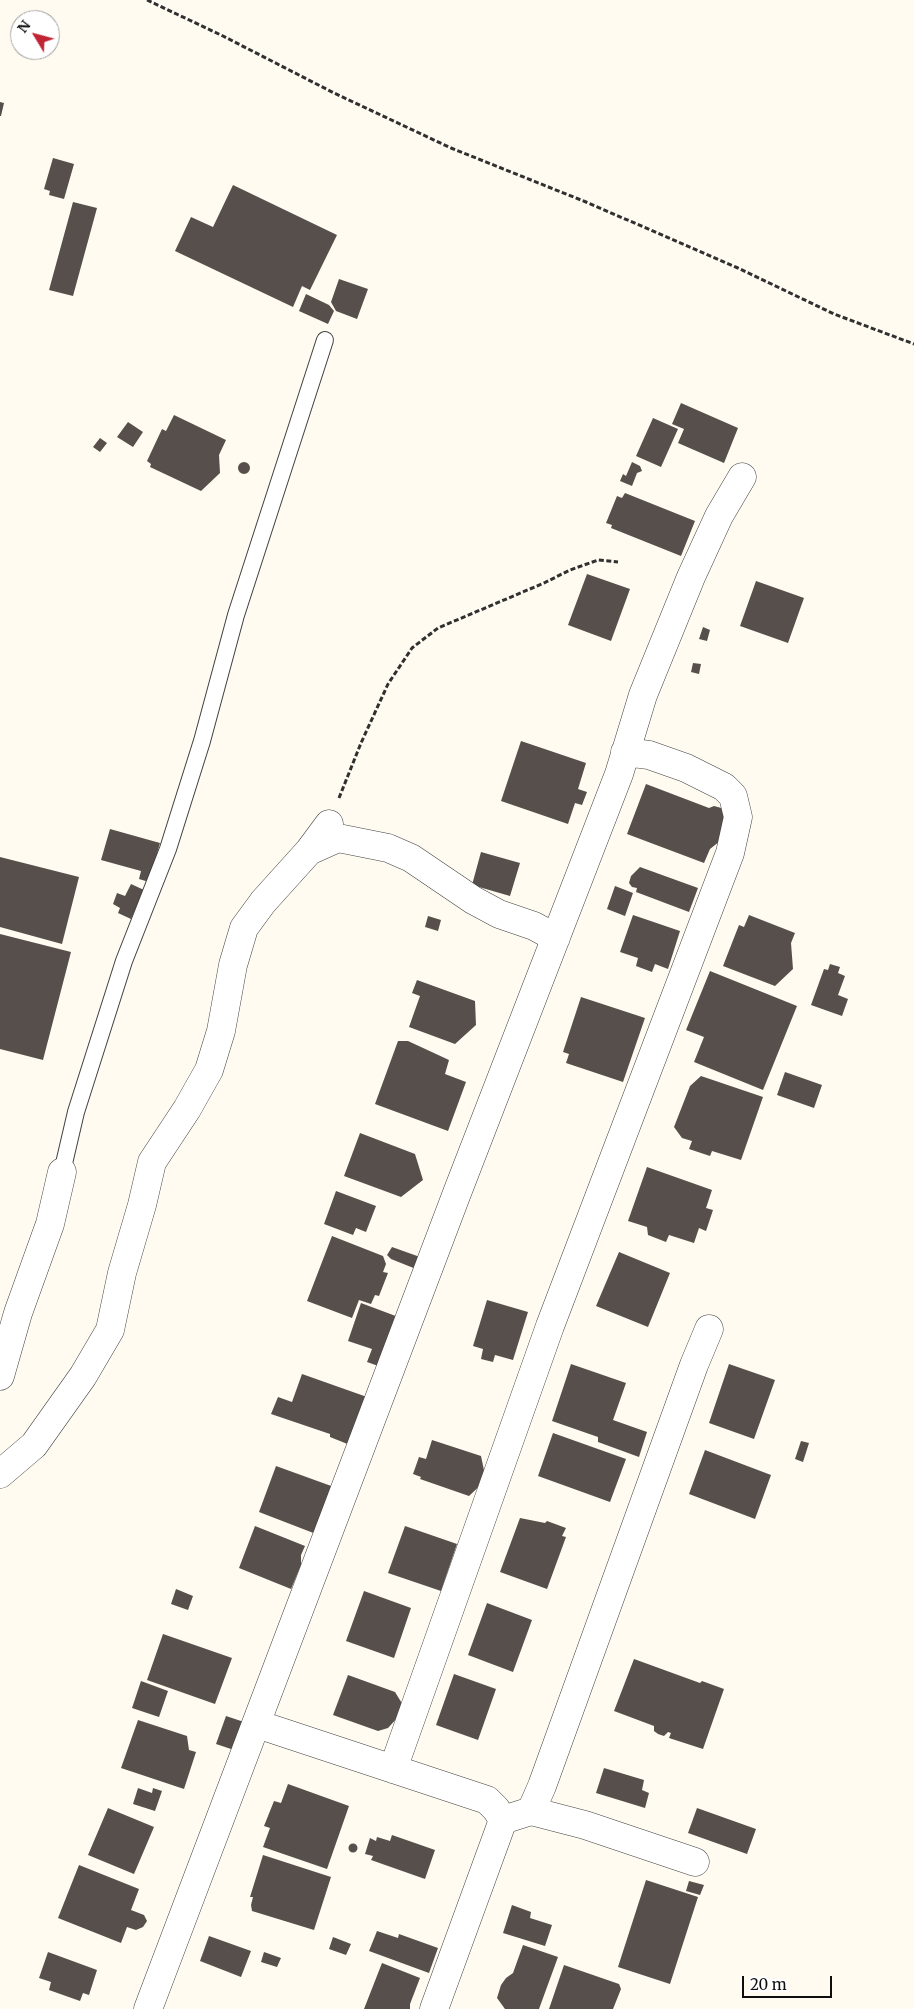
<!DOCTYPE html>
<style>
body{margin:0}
#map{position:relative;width:914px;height:2009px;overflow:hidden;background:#fffbf0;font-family:Merriweather,serif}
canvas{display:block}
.north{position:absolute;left:10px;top:10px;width:50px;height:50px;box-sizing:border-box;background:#fff;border:1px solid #9f9f9f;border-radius:50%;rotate:307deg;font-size:14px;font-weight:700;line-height:20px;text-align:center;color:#0e0e0e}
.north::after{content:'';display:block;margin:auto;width:18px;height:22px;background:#c02535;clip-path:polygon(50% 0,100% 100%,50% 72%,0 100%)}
.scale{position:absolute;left:742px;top:1976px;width:90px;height:22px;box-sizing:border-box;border:2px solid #0e0e0e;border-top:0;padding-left:6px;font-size:15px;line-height:18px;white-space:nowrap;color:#0e0e0e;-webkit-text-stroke:4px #fff;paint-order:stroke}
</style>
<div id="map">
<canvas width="914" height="2009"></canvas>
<div class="north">N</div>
<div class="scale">20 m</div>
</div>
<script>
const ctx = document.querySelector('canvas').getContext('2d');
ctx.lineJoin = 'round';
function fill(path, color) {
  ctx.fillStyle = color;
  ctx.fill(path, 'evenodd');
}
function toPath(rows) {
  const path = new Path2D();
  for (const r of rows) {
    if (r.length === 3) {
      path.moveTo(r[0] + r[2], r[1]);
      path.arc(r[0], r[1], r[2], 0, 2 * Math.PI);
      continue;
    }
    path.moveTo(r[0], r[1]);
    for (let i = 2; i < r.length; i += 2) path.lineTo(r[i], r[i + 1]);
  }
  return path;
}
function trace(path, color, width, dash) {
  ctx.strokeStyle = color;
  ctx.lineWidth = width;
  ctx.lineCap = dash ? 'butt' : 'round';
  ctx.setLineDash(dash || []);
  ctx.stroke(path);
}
fill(toPath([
 [0,102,4,103,1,116,0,116],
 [53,158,74,164,64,199,49,195,50,191,44,189],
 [233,185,337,235,310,290,302,286,293,307,175,251,191,217,213,227],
 [73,202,97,208,73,296,49,290],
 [339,279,368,289,357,319,336,311,331,302],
 [306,294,329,305,334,311,328,324,299,311],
 [681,403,738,428,724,463,678,443,684,429,672,424],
 [174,415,226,440,219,455,220,473,201,491,150,467,151,464,147,461,162,429,166,431],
 [653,418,678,429,661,467,636,456],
 [128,422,143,432,133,447,117,437],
 [100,438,107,443,100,452,93,447],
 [632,462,640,466,642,471,637,473,632,486,620,481,623,474,626,476],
 [244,468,6],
 [625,493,695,521,681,556,611,528,612,525,606,523,617,496,622,498],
 [587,574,630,589,611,641,568,625],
 [756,581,804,598,788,643,740,626],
 [703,627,710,630,707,641,699,639],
 [693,663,701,664,699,674,691,672],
 [521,741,586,763,578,789,587,792,582,805,575,803,568,824,501,801],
 [646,784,709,808,714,806,725,809,725,837,710,849,704,863,627,834],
 [110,829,160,843,149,882,139,879,141,871,101,860],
 [481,852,520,863,510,896,472,885],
 [0,857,79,877,62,944,0,927],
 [640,867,698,888,689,912,636,892,637,888,632,887,629,883,631,876],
 [131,884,144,890,131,919,118,913,120,908,113,904,117,893,125,896],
 [615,886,633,893,625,916,607,909],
 [633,915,680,931,668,969,655,964,652,972,636,966,638,958,620,952],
 [749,915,795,933,791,943,793,969,775,986,723,966,739,925,744,927],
 [428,916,441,920,438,931,425,927],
 [0,934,71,952,43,1060,0,1049],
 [830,964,840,967,838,973,845,976,838,995,848,999,842,1016,811,1005,824,969,828,970],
 [710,971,797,1006,763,1090,694,1062,704,1037,686,1030],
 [417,980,475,1001,476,1025,455,1044,409,1027,420,996,412,993],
 [581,997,645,1018,623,1082,566,1063,569,1054,563,1052],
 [398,1041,408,1041,449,1060,445,1074,466,1082,448,1131,375,1104],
 [785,1072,822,1085,814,1108,777,1095],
 [701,1076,763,1097,741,1160,712,1151,710,1156,689,1149,692,1141,682,1138,674,1127,690,1086],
 [360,1133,415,1154,423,1180,401,1197,344,1176],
 [647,1167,712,1190,706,1208,713,1210,706,1231,699,1228,694,1243,669,1235,666,1242,648,1235,647,1227,628,1221],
 [336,1191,376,1206,366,1232,356,1228,353,1235,324,1224],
 [332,1236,383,1256,386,1264,383,1272,388,1273,379,1296,375,1295,371,1304,359,1300,352,1318,307,1301],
 [392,1247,420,1257,416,1269,391,1259,387,1255],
 [619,1252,670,1273,648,1327,596,1306],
 [487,1300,528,1312,513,1360,495,1355,493,1362,481,1359,483,1349,473,1346],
 [361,1303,401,1318,384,1368,367,1362,372,1349,348,1341],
 [571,1364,626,1383,613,1420,647,1432,639,1457,598,1442,598,1437,552,1421],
 [729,1364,775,1380,754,1439,709,1423],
 [302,1374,367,1397,350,1445,330,1437,330,1434,271,1414,278,1397,292,1402],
 [553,1433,626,1459,610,1502,538,1476],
 [432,1440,481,1456,486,1480,469,1496,420,1479,421,1477,413,1474,419,1457,426,1459],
 [801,1441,809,1443,803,1462,795,1459],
 [705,1450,771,1475,755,1519,689,1494],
 [276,1466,334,1487,316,1534,259,1512],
 [520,1518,545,1523,547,1521,566,1528,562,1536,566,1537,547,1589,500,1572],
 [255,1526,305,1546,301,1555,301,1565,291,1589,239,1568],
 [405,1526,457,1544,441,1591,388,1573],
 [176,1589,193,1596,188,1610,171,1604],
 [364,1591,411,1608,394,1658,346,1641],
 [487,1603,532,1620,513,1672,468,1655],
 [163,1634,232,1658,215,1704,147,1680],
 [634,1659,700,1683,702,1681,724,1689,703,1749,669,1738,671,1733,668,1732,664,1736,658,1734,654,1731,654,1726,614,1711],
 [454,1674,496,1689,478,1740,436,1725],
 [348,1675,395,1692,403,1705,398,1717,388,1728,378,1731,333,1715],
 [141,1681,168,1691,159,1717,132,1708],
 [226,1716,244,1722,234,1750,216,1744],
 [138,1720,187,1736,189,1750,196,1752,184,1789,121,1768],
 [604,1768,644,1780,642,1790,649,1793,645,1808,596,1793],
 [288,1784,349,1806,327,1869,263,1847,270,1828,264,1826,274,1801,281,1803],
 [138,1788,152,1793,153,1788,162,1791,155,1811,133,1804],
 [108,1808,154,1827,134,1874,88,1855],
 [697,1808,756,1829,747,1854,688,1833],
 [392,1835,435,1850,425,1879,371,1860,373,1856,365,1854,370,1838,376,1841,377,1837,390,1841],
 [353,1848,4.5],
 [263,1855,331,1877,314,1930,252,1911,251,1905,253,1897,250,1897],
 [79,1865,139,1889,131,1910,144,1915,147,1921,143,1927,136,1930,127,1927,121,1943,58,1918],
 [646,1880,698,1897,670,1984,618,1967],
 [689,1881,704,1885,700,1895,686,1891],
 [512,1905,531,1912,530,1918,552,1925,545,1946,503,1933],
 [377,1931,398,1938,399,1934,438,1948,429,1973,369,1951],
 [209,1936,251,1951,241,1977,200,1961],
 [333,1937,351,1944,346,1955,329,1949],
 [523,1945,558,1957,539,2009,505,2009,497,1998,501,1985,506,1978,513,1973],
 [48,1952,97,1970,89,1995,83,1993,80,2001,49,1990,51,1982,39,1978],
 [264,1952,281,1958,277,1967,261,1962],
 [382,1963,420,1978,410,2004,410,2009,364,2009],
 [564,1965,619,1984,621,1989,613,2009,549,2009]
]), '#574f4b');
const service = toPath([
 [62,1172,76,1112,124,961,168,849,202,741,236,615,325,340]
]);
const minor = toPath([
 [309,851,338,838,388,848,411,858,473,900,499,914,534,926,556,938],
 [0,1376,18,1313,50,1224,62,1172],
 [0,1474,34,1445,83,1376,110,1330,122,1273,142,1205,152,1162,187,1109,209,1070,221,1031,233,965,244,928,263,902,309,851,329,824],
 [257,1724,487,1800,496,1809,503,1820],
 [393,1769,550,1326,730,853,738,817,733,796,724,787,686,768,649,755,625,752],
 [531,1811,585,1825,695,1862],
 [148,2009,457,1193,619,774,643,695,691,577,719,516,742,477],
 [434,2009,503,1820,531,1811,542,1786,694,1365,709,1329]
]);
trace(service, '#414141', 18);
trace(minor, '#414141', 29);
trace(toPath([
 [147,0,223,36,334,93,451,148,586,202,738,268,834,314,914,344],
 [339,798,361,743,388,684,412,648,438,628,544,583,570,570,598,560,618,562]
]), '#303030', 3, [5, 2.5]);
trace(service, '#fff', 16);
trace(minor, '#fff', 28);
</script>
